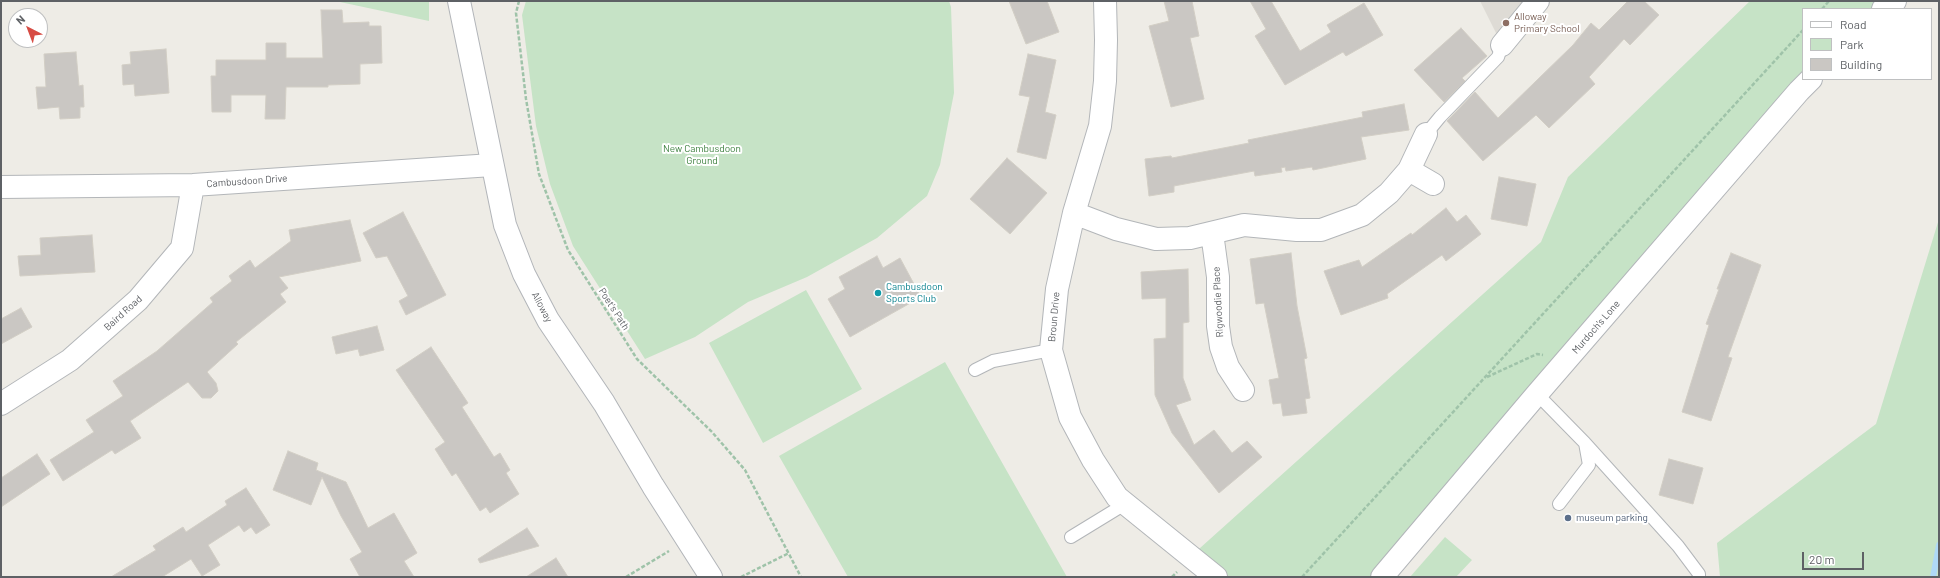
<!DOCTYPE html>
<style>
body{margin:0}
#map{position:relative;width:1940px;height:578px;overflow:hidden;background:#eeece6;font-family:Barlow,sans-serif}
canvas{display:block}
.frame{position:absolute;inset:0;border:2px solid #5e6165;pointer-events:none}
.legend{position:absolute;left:1802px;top:8px;width:130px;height:72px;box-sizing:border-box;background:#fff;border:1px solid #bfc0c1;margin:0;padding:5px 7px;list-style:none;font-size:12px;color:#5e6165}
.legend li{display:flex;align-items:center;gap:8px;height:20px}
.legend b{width:20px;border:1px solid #bfc0c1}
.north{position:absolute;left:8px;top:8px;width:40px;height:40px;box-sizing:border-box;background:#fff;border:1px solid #bfc0c1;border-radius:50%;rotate:318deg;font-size:11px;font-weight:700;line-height:16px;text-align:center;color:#5e6165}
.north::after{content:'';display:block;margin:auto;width:14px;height:18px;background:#d74c44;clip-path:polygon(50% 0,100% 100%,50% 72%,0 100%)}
.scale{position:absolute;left:1802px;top:552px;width:62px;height:18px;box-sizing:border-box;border:2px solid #5e6165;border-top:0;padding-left:5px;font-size:12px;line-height:14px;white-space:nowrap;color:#5e6165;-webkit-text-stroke:3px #fff;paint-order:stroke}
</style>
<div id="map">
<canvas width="1940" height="578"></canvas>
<div class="frame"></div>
<ul class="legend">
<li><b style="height:5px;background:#fff"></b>Road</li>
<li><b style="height:11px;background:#c6e3c6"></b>Park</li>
<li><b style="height:11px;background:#cac7c3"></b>Building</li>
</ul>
<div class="north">N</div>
<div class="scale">20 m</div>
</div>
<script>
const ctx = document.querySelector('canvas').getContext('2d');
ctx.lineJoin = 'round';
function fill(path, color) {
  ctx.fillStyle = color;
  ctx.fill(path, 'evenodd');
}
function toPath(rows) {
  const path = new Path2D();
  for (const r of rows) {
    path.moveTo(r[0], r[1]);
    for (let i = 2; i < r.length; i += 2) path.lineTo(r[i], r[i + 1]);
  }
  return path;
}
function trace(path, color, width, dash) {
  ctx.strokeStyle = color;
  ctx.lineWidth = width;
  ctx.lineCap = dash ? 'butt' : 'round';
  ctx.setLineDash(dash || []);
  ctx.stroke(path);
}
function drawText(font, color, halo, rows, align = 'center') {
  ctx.font = font + ' Barlow,sans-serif';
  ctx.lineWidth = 4;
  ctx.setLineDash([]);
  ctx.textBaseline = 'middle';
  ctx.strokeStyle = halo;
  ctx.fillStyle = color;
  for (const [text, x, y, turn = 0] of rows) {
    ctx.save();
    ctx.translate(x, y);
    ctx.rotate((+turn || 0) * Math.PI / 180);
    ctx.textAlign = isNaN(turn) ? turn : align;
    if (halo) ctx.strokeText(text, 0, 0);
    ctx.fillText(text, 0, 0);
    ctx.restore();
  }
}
fill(toPath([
 [1480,1,1538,1,1502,45]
]), '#dedbd5');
fill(toPath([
 [340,1,429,1,429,21,340,2],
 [526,1,949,1,951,7,954,93,940,165,927,196,877,238,807,277,748,302,695,337,645,359,573,246,550,184,536,126,522,15],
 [1750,1,1895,1,1883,9,1803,9,1803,79,1382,577,1216,577,1190,557,1541,242,1568,177],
 [1939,219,1939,577,1720,577,1717,543,1876,424],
 [806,290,862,389,763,443,709,343],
 [945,362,1067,577,848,577,779,456],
 [1445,537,1472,560,1456,577,1410,577]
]), '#c6e3c6');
trace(toPath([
 [1933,577,1939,545]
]), '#afd9f6', 6);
const building = toPath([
 [1009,1,1047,1,1059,32,1026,44,1009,1],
 [1164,1,1192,1,1199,36,1190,38,1204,99,1171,107,1149,26,1169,21,1164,1],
 [1250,1,1271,1,1300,51,1331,32,1327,25,1364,3,1383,35,1346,56,1343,52,1285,85,1255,36,1266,29,1250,1],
 [1628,1,1644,1,1659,15,1630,45,1624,39,1589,77,1595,84,1549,128,1536,115,1483,161,1447,121,1475,92,1498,118,1573,45,1591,23,1599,30,1628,1],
 [321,10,342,10,343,23,369,22,369,26,381,26,382,63,360,64,360,84,328,85,328,87,286,87,285,119,265,119,266,95,231,95,231,112,212,112,211,76,216,76,216,60,266,60,266,43,286,43,286,58,323,58,321,10],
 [1461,28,1487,56,1462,78,1465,81,1444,102,1414,70,1461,28],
 [166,49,169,93,135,96,134,84,123,85,122,65,131,64,130,52,166,49],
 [76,52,79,86,83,85,84,107,80,107,80,118,60,119,59,107,38,109,36,87,46,87,44,54,76,52],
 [1028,54,1056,60,1045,112,1056,115,1046,159,1017,152,1030,97,1019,95,1028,54],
 [1404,104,1409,130,1361,137,1366,159,1313,170,1312,167,1286,171,1285,167,1281,168,1282,172,1255,176,1254,171,1174,186,1174,192,1149,196,1145,159,1171,156,1172,158,1249,143,1248,140,1363,117,1362,112,1404,104],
 [1007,158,1047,193,1010,234,970,199,1007,158],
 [1499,177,1536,184,1527,226,1491,219,1499,177],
 [1446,208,1457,222,1466,215,1481,234,1446,261,1442,255,1387,294,1388,298,1341,315,1324,271,1359,260,1362,267,1411,233,1412,235,1446,208],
 [403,212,446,295,406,315,399,301,408,296,387,256,376,258,363,233,403,212],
 [350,220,361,261,279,277,288,288,280,294,286,302,236,342,238,344,207,372,216,383,218,391,211,398,202,398,188,382,130,421,141,438,115,454,112,450,63,481,50,460,94,432,86,420,123,396,113,381,157,351,213,302,210,298,232,281,229,276,250,260,255,268,291,241,289,230,350,220],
 [92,235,95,272,20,276,18,256,41,255,40,238,92,235],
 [1291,253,1297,306,1307,358,1304,359,1310,398,1305,399,1307,413,1283,416,1281,403,1273,404,1269,380,1279,378,1264,303,1256,304,1250,259,1291,253],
 [1731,253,1761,265,1728,357,1732,358,1711,421,1682,412,1709,325,1706,324,1719,289,1717,289,1731,253],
 [877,256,883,268,900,258,921,297,850,337,828,299,845,289,839,277,877,256],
 [1188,269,1189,322,1183,323,1183,378,1191,400,1176,405,1194,445,1214,430,1232,453,1247,441,1262,457,1219,493,1172,433,1155,395,1154,339,1166,338,1166,298,1142,299,1141,272,1188,269],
 [21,308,32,327,1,344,1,319,21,308],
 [377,326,384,350,360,356,358,349,336,354,332,337,377,326],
 [431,347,468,403,462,407,494,457,500,453,510,470,506,473,519,494,490,513,486,507,480,511,456,473,452,476,435,449,445,442,396,370,431,347],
 [288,451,318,463,316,470,346,482,368,528,394,513,417,553,404,561,414,577,360,577,350,559,362,552,341,516,322,477,311,505,273,490,288,451],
 [37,454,50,474,1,507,1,478,37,454],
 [1669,459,1703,468,1693,504,1659,495,1669,459],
 [246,488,270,525,256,534,251,527,244,532,239,525,208,545,220,565,202,576,191,559,162,577,111,577,156,550,153,546,183,527,186,532,227,505,225,501,246,488],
 [527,528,539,546,480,563,478,559,527,528],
 [556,558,568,577,526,577,556,558]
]);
fill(building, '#cac7c3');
trace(building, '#d2cec5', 1);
const lane = toPath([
 [1426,134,1440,117,1498,57,1502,45],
 [975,370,993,361,1051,350],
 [1537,394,1585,443,1589,465,1559,504],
 [1585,443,1678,546,1699,574,1699,577],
 [1071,537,1125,504]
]);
const street = toPath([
 [1105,1,1106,40,1105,81,1100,126,1074,213,1057,289,1051,350,1070,417,1093,460,1117,497,1216,577],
 [1502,45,1538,1],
 [1409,170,1433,184],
 [1,187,193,185,492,165],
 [1074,213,1116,229,1156,239,1190,238,1244,225,1297,230,1321,230,1362,215,1389,193,1409,170,1426,134],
 [1212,233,1218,277,1218,326,1221,347,1228,367,1243,390],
 [1,404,70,360,138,300,182,248,193,185]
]);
const secondary = toPath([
 [459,1,505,225,524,274,548,320,604,403,653,486,711,577],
 [1883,9,1895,1],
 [1382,577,1537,394,1799,91,1811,79]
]);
trace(lane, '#b3b6b9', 14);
trace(street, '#b3b6b9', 24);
trace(secondary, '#b2b5b9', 24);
trace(toPath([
 [519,1,516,13,526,99,539,174,568,250,637,359,712,432,745,470,801,577],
 [1822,9,1829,1],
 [1487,377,1537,354,1543,355],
 [626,577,669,551],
 [741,577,789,553],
 [1172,577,1177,572],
 [1302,577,1803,30]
]), '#9fc3a9', 2.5, [4, 2]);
trace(lane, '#fff', 12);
trace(street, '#fff', 22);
trace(secondary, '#fff', 22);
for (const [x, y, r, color] of [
 [1506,23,4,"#8d6e63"],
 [878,293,4,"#0f9aa8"],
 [1568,518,4,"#5c6f8a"]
]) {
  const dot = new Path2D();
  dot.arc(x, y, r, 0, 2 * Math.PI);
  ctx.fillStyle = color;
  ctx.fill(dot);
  trace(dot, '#fff', 1.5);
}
drawText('10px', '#785e54', '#fff', [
 ["Alloway",1514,17],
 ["Primary School",1514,29]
], 'left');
drawText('10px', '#3f8241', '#fff', [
 ["New Cambusdoon",702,149],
 ["Ground",702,161]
]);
drawText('10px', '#5e6165', '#fff', [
 ["Cambusdoon Drive",247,181,-4],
 ["Rigwoodie Place",1218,302,-93],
 ["Alloway",542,307,62],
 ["Poet's Path",614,309,57],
 ["Baird Road",123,313,-42],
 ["Broun Drive",1054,317,-85],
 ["Murdoch's Lone",1596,327,-49]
]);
drawText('10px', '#0d838f', '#fff', [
 ["Cambusdoon",886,287],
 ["Sports Club",886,299]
], 'left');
drawText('10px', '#4e5e75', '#fff', [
 ["museum parking",1576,518]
], 'left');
</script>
